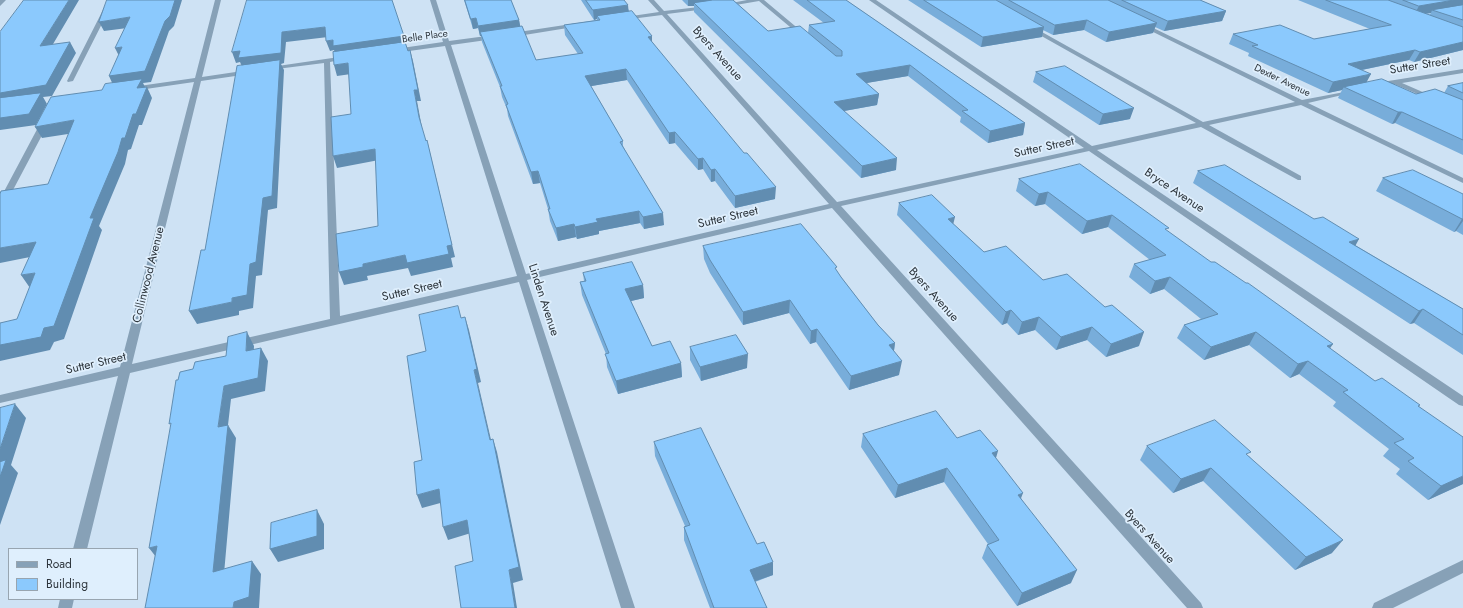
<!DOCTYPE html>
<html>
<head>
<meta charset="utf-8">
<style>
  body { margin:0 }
  #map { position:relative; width:1463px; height:608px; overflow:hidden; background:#cee2f4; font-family:Jost,sans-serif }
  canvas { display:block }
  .legend { position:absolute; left:8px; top:548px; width:130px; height:52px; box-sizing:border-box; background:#dfeffd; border:1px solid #98a5b0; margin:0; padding:5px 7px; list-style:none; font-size:12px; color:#2d353c }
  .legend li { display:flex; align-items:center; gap:8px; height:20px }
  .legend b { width:20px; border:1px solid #98a5b0 }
</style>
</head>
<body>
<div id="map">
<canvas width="1463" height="608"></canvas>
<ul class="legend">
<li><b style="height:5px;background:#87a1b7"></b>Road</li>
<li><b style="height:11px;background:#8bc9fd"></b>Building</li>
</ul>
</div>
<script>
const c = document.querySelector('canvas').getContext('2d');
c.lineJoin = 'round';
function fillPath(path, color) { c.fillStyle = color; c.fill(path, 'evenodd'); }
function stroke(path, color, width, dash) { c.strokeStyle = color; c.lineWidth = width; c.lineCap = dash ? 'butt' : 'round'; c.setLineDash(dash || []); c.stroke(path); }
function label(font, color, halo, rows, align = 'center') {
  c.font = font + ' Jost,sans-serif'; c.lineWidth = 3.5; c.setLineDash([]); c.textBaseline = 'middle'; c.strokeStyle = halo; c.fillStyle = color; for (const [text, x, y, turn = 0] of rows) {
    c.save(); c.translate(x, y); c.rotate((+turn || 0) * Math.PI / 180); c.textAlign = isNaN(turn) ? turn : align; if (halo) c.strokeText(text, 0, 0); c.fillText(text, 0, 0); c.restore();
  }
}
const minor = new Path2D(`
  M0,0h6l-6,6z
  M108,0h6l-41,81 -5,1 -1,-1z
  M215,0h6l-19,77 47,-7 3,2 -3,2 -48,7 -69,283 198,-45 -6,-256 -55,7 -1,-1 3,-2 75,-11 3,2 -19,4 10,254 177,-40 -72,-230 -50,7 -3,-2 3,-2 48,-7 -13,-42h6l13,41 45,-6 3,2 -3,2 -43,6 75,229 303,-70 -167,-189 -39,5v-2l2,-1 34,-5 -11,-12h6l10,11 44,-5v2l-2,1 -39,5 170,188 247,-54 -215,-148h7l216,146 104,-23 -167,-94v-2h4l170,95 92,-20 -154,-76v-2h4l157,76 53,-10v2l-47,11 155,75v5l-162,-78 -92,20 92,51v4h-3l-97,-53 -104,23 366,246v10l-4,-1 -370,-254 -248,55 360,397 2,5h-16l-355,-400 -305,72 108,328h-14l-102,-326 -389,91 -43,176h-14l45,-173 -118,27v-8l120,-28 74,-285 -62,9 -3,-2 3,-2 63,-9z
  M747,0h17l43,36 -5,1 -43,-36 -35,6 -3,-2z
  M578,23l3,2 -1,1 -68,11 -3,-2 3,-2z
  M1463,69v4l-61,10 32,14v2l-2,1 -38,-16 -18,3 -3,-2 3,-2z
  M42,120h3l4,2 -45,85 -4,3v-11z
  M1463,560v13l-70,35h-21l2,-5z
  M60,599h14l-2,9h-14z`);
const wall = new Path2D(`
  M464,0h47l8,20 1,6 16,34 42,-6 -13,-19 -1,-10 33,-5v-1l-3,1 -13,-20h43l5,11 23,25v6l123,157 -40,9 -20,-27 -4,1 -8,-13 -5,1 -23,-27 -6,1 -42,-64 -36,6 32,55v5l41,79 -20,4 -4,-6 -41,8v3l-22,5 -1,-2 -18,4 -8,-20 -2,-12 -8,-26 -7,1 -25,-68 -1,-7 -5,-12 -2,-10 -18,-45 -1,-6h-1l-2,-8 -5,1z
  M682,0h51l35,31 40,2 1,-8 15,-2 -31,-23h53l179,123 -2,12 -35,8 -28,-21 1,-5 -53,-41 -42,7 13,11 -2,11 -33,6 52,59 -35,8 -167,-166v-6h-6z
  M908,0h292l26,11 -4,10 -58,10 -9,-4 -2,6 -47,9 -22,-12 -31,5 -10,-5 -1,7 -61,10z
  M1298,0h165v50l-49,12 -5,-2 -47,10 5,12 49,12 28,-1 4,-7 15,-3v72l-68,-32 -3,1 -54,-26 4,-8 -14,3 -80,-37 1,-3 -20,-9 4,-10 81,5 56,-10zM1431,13l-2,2 -4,-1z
  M1036,72l94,47 -31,6 -66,-43z
  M1198,171l157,74 108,64v46l-49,-32 -4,1 -217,-141z
  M1383,178l80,16v41l-7,-4 -2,1 -78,-41z
  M1019,179l149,53 207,149 44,25 44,78 -35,16 -32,-26 4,-5 -17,-13 6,-7 -56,-43 3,-4 -37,-28 -9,4 -41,-33 -45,15 -27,-22 7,-13 17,-6 -37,-30 -14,5 -21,-17 5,-13 16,-4 -42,-33 -26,7 -37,-30 -10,2 -19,-15z
  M899,203l54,21 31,28 59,28 96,66 -33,11 -19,-17 -31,10 -21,-20 -17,5 -11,-12 -5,2 -105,-110z
  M703,246l133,24 5,7 37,48 17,18 -1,8 5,24 -50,15 -33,-48 -6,2 -21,-31 -46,12 -33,-52 -6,-14z
  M583,273l60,12 1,13 -13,3 21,45 29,17 1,14 -64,17 -11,-27 -1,-13 -24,-59 -2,-13 4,-1z
  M690,347l57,21 -46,13 -11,-21z
  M863,434l94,4 39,20 25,40 50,85 -54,23 -35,-48 5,-13 1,-1 -44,-62 -49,16 -34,-51z
  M654,442l119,133 -18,7 12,26h-57l-26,-68v-13l1,-1 -30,-70z
  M1147,446l102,10 83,97 -37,17 -92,-89 -30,12 -33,-33z`);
const shadedWall = new Path2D(`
  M69,0h10l-33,56 -6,-10z
  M175,0h7l-8,26 -5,5 -18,51 -8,1 3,6 1,-2 5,11 -10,27h-3l-8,24 -3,1 -3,14 -26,62 3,4 -38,109 -10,3 -4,8 -50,11v-16l90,-127 47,-130 -23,-1 -5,-11 56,-55z
  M688,0h36l-30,3v3h-6z
  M1454,0h9v7l-31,3 -1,3 -17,2 5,-9z
  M628,5l1,10 -32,1v3l-3,1 -1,-10z
  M1226,11l-4,10 -58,10 4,-10z
  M130,17l5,10 -31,4 -5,-9z
  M476,18l2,10 -5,1 -2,-10z
  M519,20l2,10 -41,2 1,4h-1l-2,-10z
  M1087,20l-3,10 -31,5 2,-10z
  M1157,23l-4,10 -47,9 3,-10z
  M325,27l3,10 -42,5 -2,21 -3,1 3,6 -7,138 -9,2 -6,65 -6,1 -3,32 -14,3v4l-42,9 -8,-13 43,-9 11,-233 -3,-7 -4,1 -4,-11 50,-20z
  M1044,27l-2,10 -61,10 2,-10z
  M404,36l2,11 -70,9 -2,-6 -4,1 -4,-10 7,-1z
  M652,36v10l-4,-9z
  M70,42l6,11 -24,43 -9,1 4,7 -11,21 -36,5v-37z
  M1463,42v8l-49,12 6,-10z
  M122,47l-2,11 -5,-10z
  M410,50l3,11 8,40h-4l5,27 -3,-11 -5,-27z
  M1415,50l-6,10 -67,14 6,-10z
  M348,63l3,11 -14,2 -3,-11z
  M910,65l-2,11 -53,9 1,-11z
  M626,69l1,11 -41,7 -1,-11z
  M1371,74l-6,11 -21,2 -2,3 -14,3 5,-11z
  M879,94l-2,11 -44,8 1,-11z
  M1134,108l-4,11 -31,6 4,-11z
  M1398,112h4l-7,11 -3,1z
  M74,120l7,12 -39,6 -7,-11z
  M1025,123l-2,12 -35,8 2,-12z
  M675,132v11l-6,1v-11z
  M427,140l28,117 -4,1 2,9 -42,9 -3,-8 -41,8 1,4 -24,5 -5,-13 24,-8 84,-18z
  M375,149l4,11 -42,8 -4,-12z
  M703,158v11l-5,1v-11z
  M897,158l-1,12 -35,8 1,-12z
  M715,169v12l-4,1v-12z
  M538,171l2,12 -7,1 -2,-12z
  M776,187l-1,12 -40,9v-12z
  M1048,192l-3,12 -10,2 4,-12z
  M639,211l1,12 -41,8v3l-22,5 -2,-12 21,-8z
  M663,213l1,12 -20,4 -1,-12z
  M1112,215l-4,12 -26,7 5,-13z
  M955,217l-3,12 -4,-10z
  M1462,219h1v2l-7,10 -2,1z
  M574,224l2,13 -18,4 -2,-13z
  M1359,239l-7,13 -3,-10z
  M36,242l9,12 -45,9v-15z
  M35,273l-5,15 -9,-13z
  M1170,277l-6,12 -14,5 5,-13z
  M643,285l1,13 -17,4 -2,-13z
  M790,300l-1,13 -46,12v-13z
  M1423,309l-9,14 -4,1 9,-13z
  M1011,310l-4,13 -5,2 4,-13z
  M465,317l4,13 12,52 -3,1 16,70 -4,-13 -16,-70z
  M1039,317l-4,13 -17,5 4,-13z
  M1092,327l-5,13 -31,10 5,-13z
  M817,329l-1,13 -6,2 1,-13z
  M247,332l7,14 -1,19 -7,-14z
  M1144,332l-5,14 -33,11 5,-13z
  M1256,332l-7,13 -45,15 7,-13z
  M895,343l-2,14 -4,-12z
  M1333,344l-9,13 3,-11z
  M261,348l7,13 -3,30 -34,8 -3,26 8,13 -13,147 -10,-13 5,-145 6,-41z
  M748,354l-1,14 -46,13 -1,-14z
  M902,361l-3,14 -50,15 2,-14z
  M1308,361l-9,13 -9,4 8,-14z
  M681,363l1,14 -64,17 -2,-13z
  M15,404l11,14 -15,47 7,8 -18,52v-76z
  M493,439l4,13 26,128 -10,3 4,25h-2l-6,-38z
  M998,451l-4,14 -2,-12z
  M947,468l-3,14 -49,16 3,-13z
  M1211,468l-8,13 -30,12 8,-14z
  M1463,476v8l-35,16 13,-14z
  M439,489l5,13 -22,6 -5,-13z
  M1023,493l-5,13v-11z
  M317,510l7,14v25l-46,13 -8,-13z
  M467,520l4,13 -23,7 -5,-13z
  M1343,540l-11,13 -37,17 11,-13z
  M157,546l3,16 -11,-14z
  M252,561l9,13 -2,34h-26l1,-6z
  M773,562v13l-23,8v-13z
  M1077,570l-6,13 -54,23 5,-13z`);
const building = new Path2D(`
  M24,0h45l-29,46 30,-4 -24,43 -46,8v-61z
  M107,0h68l-5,16 -5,5 -20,50 -36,5 13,-29 -7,1 15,-31 -31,5z
  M247,0h145l12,36 -71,10v-6l-7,1 -1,-14 -43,5 -1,21 -43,5 2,-7 -8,1z
  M465,0h46l8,20 -41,6 -2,-8 -5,1z
  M586,0h38l4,5 -35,5z
  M713,0h20l35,31 32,-5 36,30h6v-5l-33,-26 26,-4 -28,-21h39l179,123 -35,8 -28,-20 6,-1 -58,-45 -54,9 23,20 -45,8 63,56 -35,8 -168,-163z
  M924,0h72l48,27 -61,10z
  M1009,0h99l49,23 -48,9 -22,-12 -32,5z
  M1122,0h78l26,11 -58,10z
  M1326,0h62l75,27v15l-43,10 -5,-2 -67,14 23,10 -38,8 -81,-36 6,-1 -25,-11 47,-9 34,14 77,-14z
  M1403,0h51l-35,6z
  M1463,5v15l-31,-10z
  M632,11l20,25 -4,1 96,116h3l29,34 -41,9 -20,-27 -4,1 -8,-12 -5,1 -23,-27 -6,1 -43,-64 -41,7 38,65 -3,1 43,71 -20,4 -4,-6 -43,8 2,3 -23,5 -1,-3 -18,4 -8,-19h2l-12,-38 -7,1 -25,-67 2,-1 -8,-18h2l-22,-54 42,-6 14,34 47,-7 -19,-28 36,-5 -3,-4z
  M405,42l3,9 2,-1 8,40h-4l5,27 7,24 1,-1 25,105 -5,1 2,8 -42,9 -2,-8 -42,9v3l-24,5 -3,-38 42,-8 -3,-77 -42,7 -2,-39 20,-3 -3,-51 -14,2 -1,-13z
  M280,60l-8,136 -9,2 -7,64 -6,2 -3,31 -15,3v4l-43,9 12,-61h4l32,-184z
  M1065,66l69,42 -31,6 -67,-42z
  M142,79l-5,9 10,-1 -11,27h-3l-8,24h-3l-4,14 -28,66h4l-40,108 -10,2 -3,9 -41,8v-22l17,-4 18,-46 -14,2 15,-33 -36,6v-54l1,-3 47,-7 26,-64 -39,7 16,-30 51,-7 3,-6z
  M1382,79l34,15 19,-5 28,11v40l-61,-28h-4l-54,-25z
  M1463,83v10l-15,-7z
  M41,93l-12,21 -29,4v-20z
  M1080,164l89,64 -4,1 46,33h4l31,21h2l85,61 -6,2 48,35 7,-3 38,27 -2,1 45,31v39l-22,10 -33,-25 6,-3 -20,-15 10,-4 -61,-47 5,-2 -40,-29 -10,3 -42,-32 -45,15 -27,-22 34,-11 -48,-37 -15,4 -21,-17 32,-9 -54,-40 -25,6 -39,-29 -9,2 -20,-15z
  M1225,165l89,54 9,-2 36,22 -10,3 114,67v26l-40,-26 -4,2 -221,-140z
  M1413,170l50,24v25h-1l-79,-41z
  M932,195l23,22 -7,2 36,33 22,-6 37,34 24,-6 38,33 7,-2 32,27 -33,12 -19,-17 -31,10 -22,-20 -17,5 -11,-12 -5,2 -107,-109z
  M801,224l36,43 -2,1 6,9 37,48 17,18 -6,2 13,16 -51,15 -34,-47 -6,2 -21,-31 -47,12 -33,-52 -7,-14z
  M632,262l11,23 -18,4 27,57 18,-5 11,22 -65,18 -11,-27 4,-1 -29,-71 6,-1 -3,-8z
  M458,306l3,12 4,-1 12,52 -3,1 16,70 3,-1 26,128 -10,3 6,38h-54l-6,-42 18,-5 -6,-41 -24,7 -4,-38 -22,6 -3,-33 8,-2 -15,-104 19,-5 -7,-36z
  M247,332l-1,19 15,-3 -3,30 -34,8 -6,41 10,-2 -15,147 39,-11 -3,36 -15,5 -1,6h-88l12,-62 -8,2 22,-125 -2,1 7,-44h2l2,-8 13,-3 2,-7 31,-6 2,-19z
  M736,335l12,19 -48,13 -10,-20z
  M15,404l-15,45v-41z
  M936,411l21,27 23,-8 18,21 -6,2 31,40 -5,2 59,75 -55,23 -35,-48 12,-5 -52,-72 -49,17 -35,-51z
  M1215,420l36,32 -5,2 97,86 -37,17 -95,-89 -30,11 -34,-33z
  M701,428l56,116 7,-2 9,20 -23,8 17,38h-53l-30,-81 6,-2 -36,-83z
  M6,460l-6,17v-15z
  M317,510v26l-47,13 1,-26z`);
const farStreetnames = [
  ["Belle Place",425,37,-8],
  ["Dexter Avenue",1282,81,26]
];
const streetNames = [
  ["Byers Avenue",717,54,48],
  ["Sutter Street",1420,66,-9],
  ["Sutter Street",1044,148,-12],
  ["Bryce Avenue",1174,191,34],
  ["Sutter Street",728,218,-13],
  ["Collinwood Avenue",149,275,-76],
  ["Sutter Street",412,291,-13],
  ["Byers Avenue",933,295,48],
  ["Linden Avenue",543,300,72],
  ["Sutter Street",96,364,-13],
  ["Byers Avenue",1149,537,48]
];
fillPath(minor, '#87a1b7');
fillPath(wall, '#78adda');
fillPath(shadedWall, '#618db1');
fillPath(building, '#8bc9fd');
stroke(building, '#618db1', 1);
label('10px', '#2d353c', '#dfeffd', farStreetnames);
label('12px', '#2d353c', '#dfeffd', streetNames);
</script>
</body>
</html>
